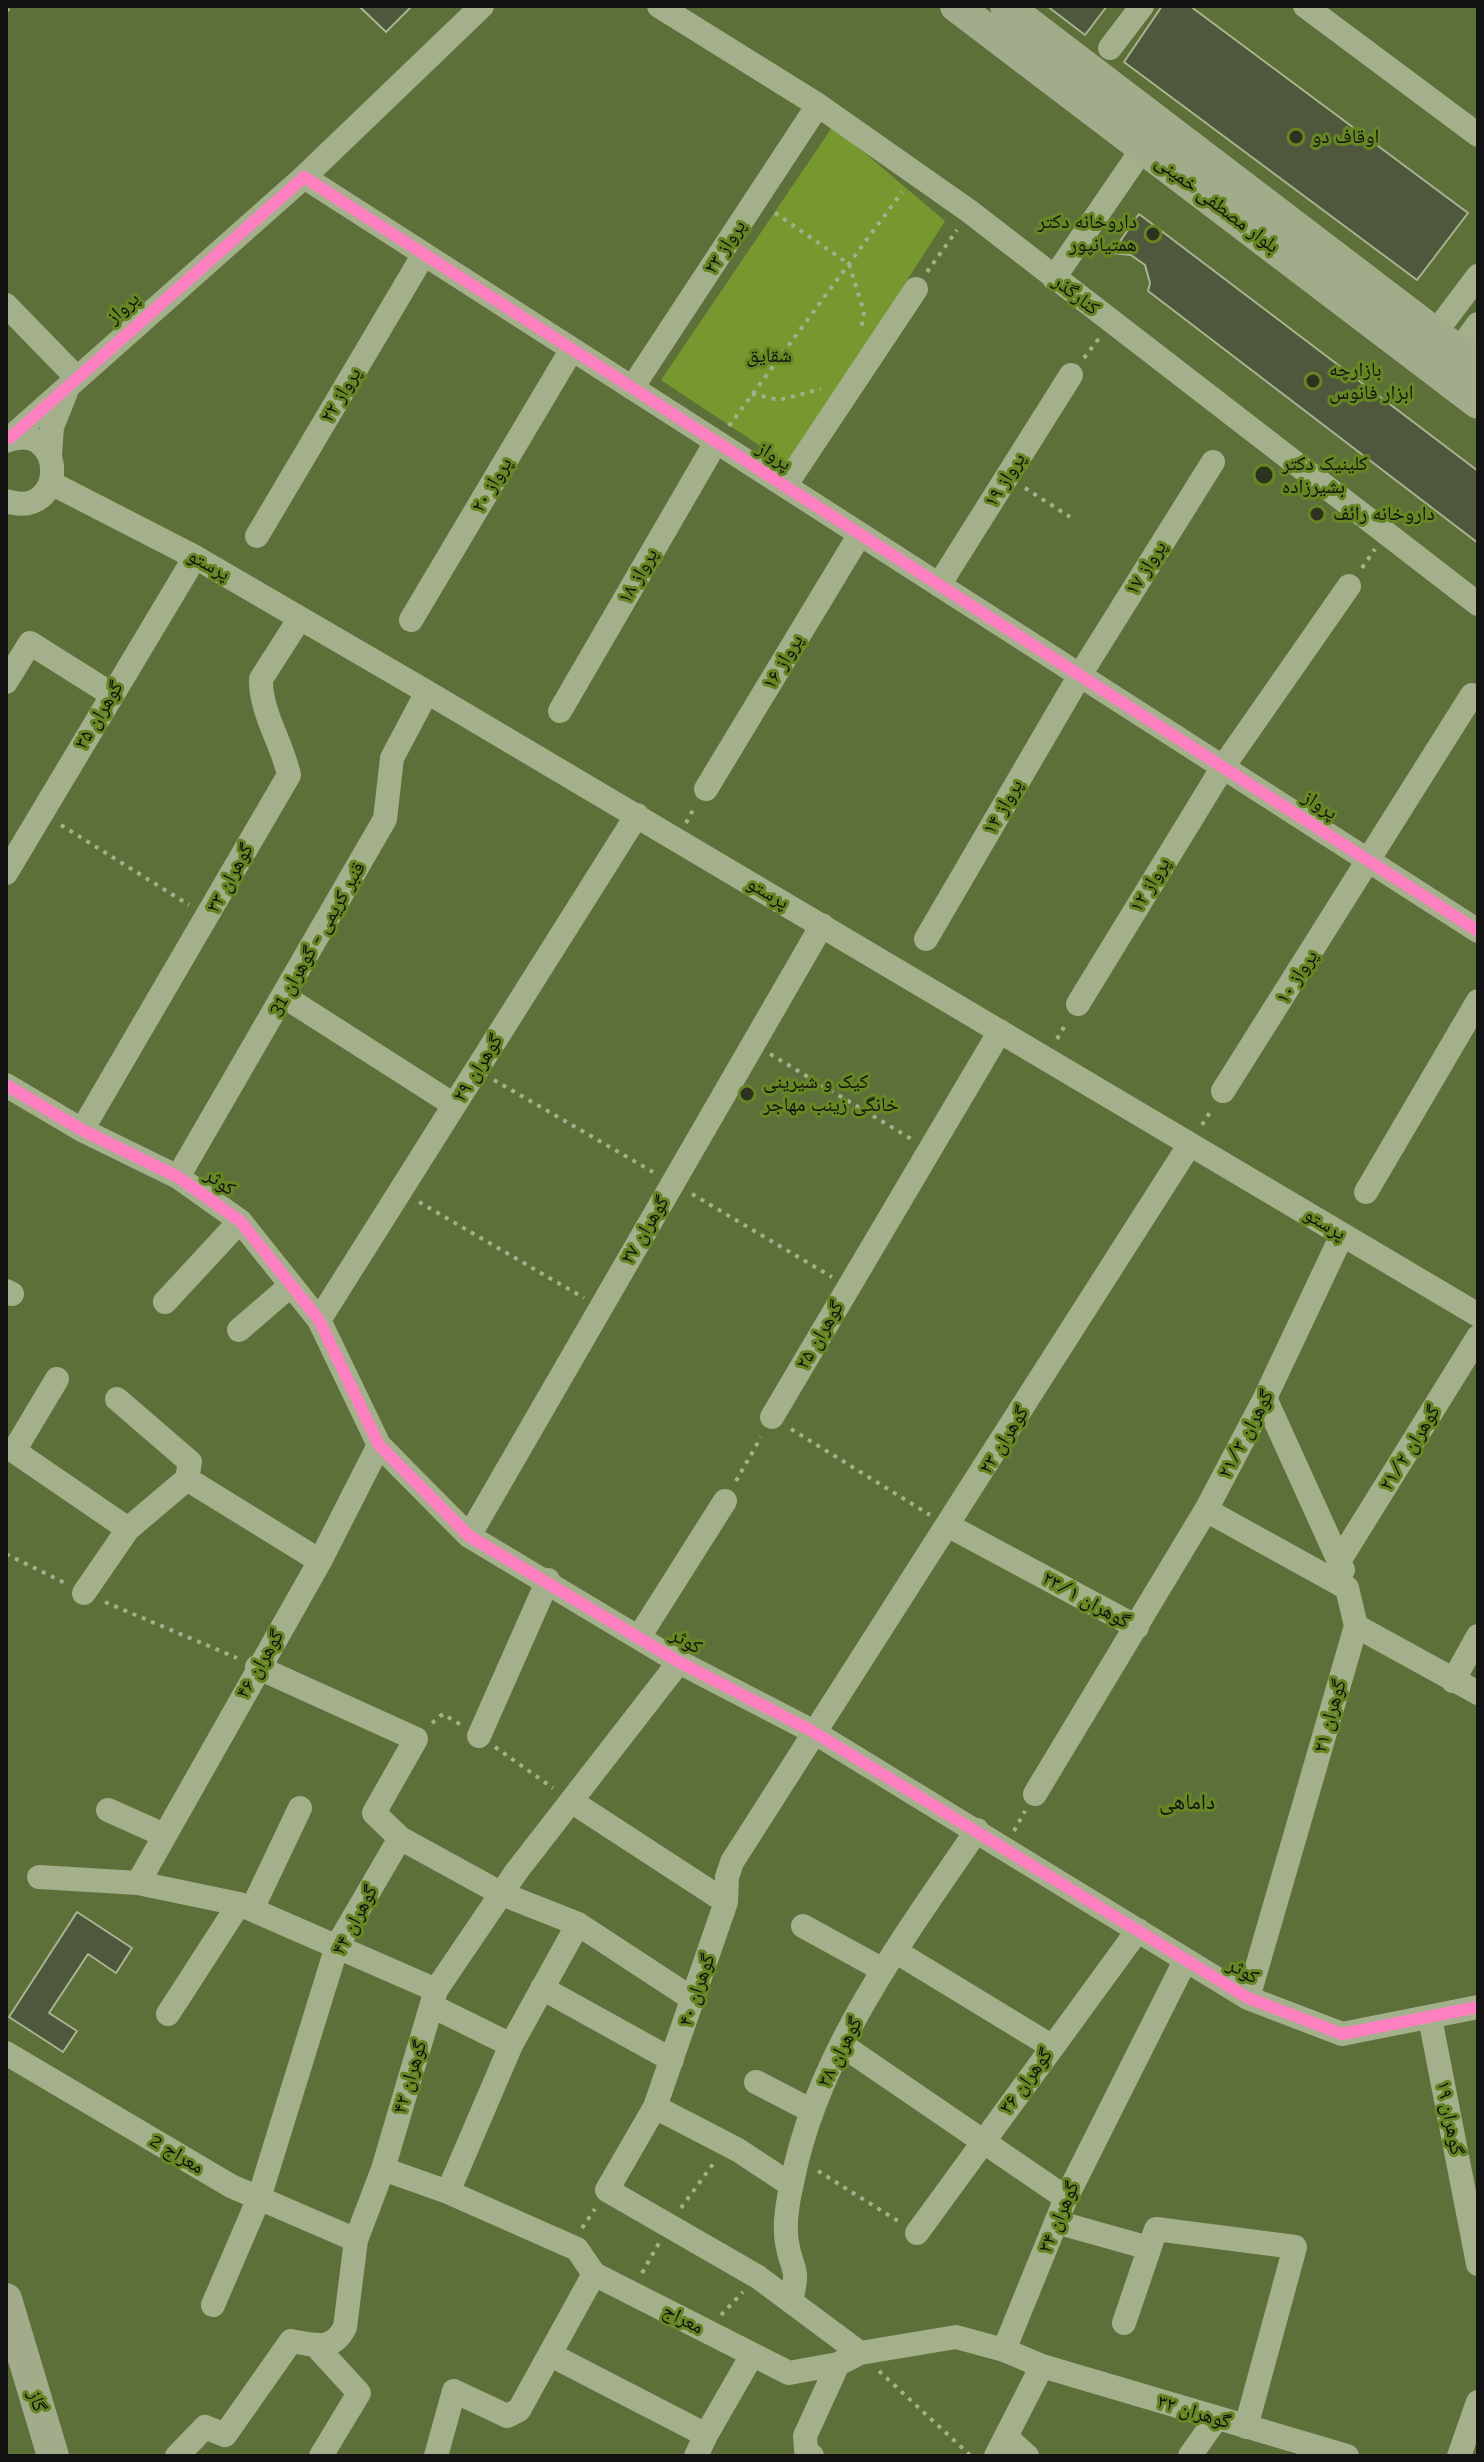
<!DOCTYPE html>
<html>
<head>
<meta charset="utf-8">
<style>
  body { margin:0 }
  #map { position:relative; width:1484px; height:2462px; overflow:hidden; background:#5e7039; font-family:Raleway,sans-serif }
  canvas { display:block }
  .frame { position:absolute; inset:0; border:8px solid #111; pointer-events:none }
</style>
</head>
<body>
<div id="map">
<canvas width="1484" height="2462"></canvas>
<div class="frame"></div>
</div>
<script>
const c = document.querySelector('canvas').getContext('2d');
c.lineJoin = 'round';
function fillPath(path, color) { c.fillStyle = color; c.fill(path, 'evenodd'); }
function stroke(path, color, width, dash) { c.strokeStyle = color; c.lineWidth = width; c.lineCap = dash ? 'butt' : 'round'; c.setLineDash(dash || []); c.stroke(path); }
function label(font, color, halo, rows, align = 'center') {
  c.font = font + ' Raleway,"Noto Naskh Arabic",sans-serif'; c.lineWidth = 6; c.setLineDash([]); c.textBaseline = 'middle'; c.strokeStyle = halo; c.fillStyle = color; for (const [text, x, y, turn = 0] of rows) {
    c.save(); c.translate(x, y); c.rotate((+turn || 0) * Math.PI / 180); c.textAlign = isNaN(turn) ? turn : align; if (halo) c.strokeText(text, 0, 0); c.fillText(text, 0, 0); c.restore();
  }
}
const green = new Path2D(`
  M833,126l112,95 -156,244 -128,-85z`);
const building = new Path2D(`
  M359,6h53l-26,26z
  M1047,6h60l-22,29z
  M1162,6h28l278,207 -51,67 -293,-218z
  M1139,214l339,257v72l-330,-252 2,-8 -5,-18 -14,-10 -19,-2z
  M77,1912l55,36 -16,25 -28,-19 -39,59 28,18 -14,21 -54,-35z`);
const path = new Path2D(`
  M6,11l6,-5
  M775,213l74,51 15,48 -3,18
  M927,272l30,-42
  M1084,358l16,-21
  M752,394l27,6 42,-11
  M729,426l173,-234
  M1025,488l45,29
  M1362,568l13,-19
  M686,823l9,-17
  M61,825l128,80
  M1057,1039l10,-17
  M770,1054l143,86
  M494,1080l159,92
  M1202,1125l10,-16
  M692,1194l140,83
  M419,1202l165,96
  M791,1429l139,86
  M736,1481l25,-44
  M6,1554l59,29
  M105,1602l132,56
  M432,1723l11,-9 18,11
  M495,1747l58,41
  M1014,1831l11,-20
  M818,2171l80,50
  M681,2208l35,-48
  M582,2228l13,-19
  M642,2273l17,-30
  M721,2315l22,-23
  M879,2371l92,85`);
const minor = new Path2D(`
  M659,6l159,99 151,106 509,393
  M1305,6l173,129
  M1110,48l32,-42
  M304,177l178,-171
  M1054,278l89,-130
  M6,305l70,72
  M1426,345l52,-69
  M1449,364l29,-40
  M632,388l186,-283
  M10,438l294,-261 1174,754
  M6,441c60,-23 63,80 0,60
  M50,455l2,-28 14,-35
  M51,483l144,74 232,135 1051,623
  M785,486l131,-197
  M257,536l167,-282
  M939,585l132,-210
  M411,620l161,-271
  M6,682l24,-39 81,51
  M560,711l156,-269
  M706,789l154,-255
  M6,873l189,-316
  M926,939l154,-264 133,-213
  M285,997l169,108
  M1078,1004l145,-237 126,-181
  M6,1085l76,45 96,47 62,44 79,99 60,125 90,91 210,126 133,69 436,267 94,36 136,-27
  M1223,1091l249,-396
  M82,1130l207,-355c-7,-32 -29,-64 -28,-96l39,-61
  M178,1177l207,-358 7,-61 35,-66
  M1366,1192l112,-191
  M6,1291l6,3
  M165,1302l75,-81
  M319,1320l318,-505
  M239,1330l52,-45
  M57,1379l-43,72 114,78
  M1265,1398l78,172
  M117,1399l73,63 -3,17 133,82
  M772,1417l228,-386
  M1206,1510l141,78 9,38 -108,372
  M949,1526l188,101
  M469,1536l353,-611
  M1341,1558l137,-221
  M84,1593l44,-64 59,-50
  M1356,1626l122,67
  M639,1637l86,-136
  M1453,1681l25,-45
  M479,1736l69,-156
  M1035,1794l171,-284 59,-112 77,-163
  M571,1801l155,101
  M108,1810l56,25
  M400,1838l102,56 76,30 -67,121
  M39,1877l99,6 101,21 197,86
  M138,1883l182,-322 59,-116
  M252,1909l48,-101
  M578,1924l116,76
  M803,1926l80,44
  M895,1951l156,95
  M542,1988l130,72
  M432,2006l79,39 -63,147
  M168,2014l71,-110
  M1430,2018l48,246
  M842,2045l224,153
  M6,2053l225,133 125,54
  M756,2082l56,29
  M655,2107l83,43 53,35
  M383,2169l65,23 129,57 17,25 195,99 49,-9 22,-11 96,-16 48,13 38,16 -46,90
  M1056,2222l93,26
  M917,2233l221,-303
  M791,2301c9,-36 1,-28 -4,-58 -3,-17 1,-43 5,-60 25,-131 112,-245 185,-353
  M213,2305l46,-107 78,-252 63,-108 -26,-25 42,-74 -159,-72
  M1124,2323l32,-94 139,18 -49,180
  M315,2345l44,48 -38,63
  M1004,2350l62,-152 119,-237
  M860,2353l-102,-76 -151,-87 48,-83 71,-205 1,-25 5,-15 458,-718
  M551,2355l155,80 -10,21
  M1042,2366l305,90
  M706,2435l46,-80
  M1006,2437l21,19
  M177,2456l28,-29 20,8 66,-94c24,4 42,11 54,-14l11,-87 27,-71 53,-179 80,-118 163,-210
  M436,2456l18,-65 53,25 12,-6 75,-136
  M812,2456l-6,-6 -1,-14 33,-72
  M1190,2456l26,-37
  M1459,2456l19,-54`);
const major = new Path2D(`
  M956,6l522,397
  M1006,6l472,360
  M6,2299l47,157`);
const cycleway = new Path2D(`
  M10,438l294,-261 1174,754
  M6,1085l76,45 96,47 62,44 79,99 60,125 90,91 210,126 133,69 436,267 94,36 136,-27`);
const markers = [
  [1296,137,8,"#2c321f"],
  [1153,234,8,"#2c321f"],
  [1313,381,8,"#2c321f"],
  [1264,475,10,"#2c321f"],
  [1317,514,8,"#2c321f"],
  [747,1094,8,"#2c321f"]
];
const poiNames = [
  ["اوقاف دو",1312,137],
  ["داروخانه دکتر",1137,222,"right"],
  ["همتیانپور",1137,245,"right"],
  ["بازارچه",1329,370],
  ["ابزار فانوس",1329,393],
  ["کلینیک دکتر",1282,464],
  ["بشیرزاده",1282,487],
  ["داروخانه رائف",1333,514],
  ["کیک و شیرینی",763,1082],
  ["خانگی زینب مهاجر",763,1105]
];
const streetNames = [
  ["بلوار مصطفی خمینی",1217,204,37],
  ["پرواز ۲۳",725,247,-57],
  ["کنارگذر",1076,295,38],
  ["پرواز",123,308,-42],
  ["پرواز ۲۲",341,395,-59],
  ["پرواز",774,456,33],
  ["پرواز ۱۹",1005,480,-58],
  ["پرواز ۲۰",492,485,-59],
  ["پرستو",209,565,29],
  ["پرواز ۱۷",1146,568,-58],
  ["پرواز ۱۸",638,576,-60],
  ["پرواز ۱۶",783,662,-59],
  ["گوهران ۳۵",99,715,-59],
  ["پرواز",1320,805,33],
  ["پرواز ۱۴",1003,807,-60],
  ["گوهران ۳۳",230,878,-61],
  ["پرواز ۱۲",1150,885,-59],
  ["پرستو",768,893,31],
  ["قنبر کریمی - گوهران 31",317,939,-60],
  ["پرواز ۱۰",1297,977,-57],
  ["گوهران ۲۹",478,1068,-58],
  ["کوثر",220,1182,35],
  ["پرستو",1325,1224,31],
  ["گوهران ۲۷",645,1230,-59],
  ["گوهران ۲۵",820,1335,-60],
  ["گوهران ۲۱/۳",1246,1434,-62],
  ["گوهران ۲۳",1004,1440,-58],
  ["گوهران ۲۱/۲",1410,1448,-58],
  ["گوهران ۲۳/۱",1086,1600,29],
  ["کوثر",686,1641,30],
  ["گوهران ۴۶",260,1664,-60],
  ["گوهران ۲۱",1330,1716,-74],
  ["گوهران ۴۴",355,1920,-62],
  ["کوثر",1243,1971,29],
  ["گوهران ۴۰",697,1990,-71],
  ["گوهران ۳۸",840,2052,-63],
  ["گوهران ۴۲",410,2077,-73],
  ["گوهران ۳۶",1026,2081,-54],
  ["گوهران ۱۹",1450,2118,79],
  ["معراج 2",177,2154,31],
  ["گوهران ۳۴",1059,2217,-67],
  ["معراج",683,2319,27],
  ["گاز",37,2401,73],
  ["گوهران ۳۲",1194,2412,17]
];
const parkNames = [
  ["شقایق",769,356]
];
const neighbourhoodNames = [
  ["داماهی",1187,1802]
];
fillPath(green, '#77982f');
fillPath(building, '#4f583c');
stroke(building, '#a9b493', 2);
stroke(path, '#a4af8c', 4, [4, 6]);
stroke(minor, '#a4af8c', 24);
stroke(major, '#a2ac8b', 32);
stroke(cycleway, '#ff80c0', 12);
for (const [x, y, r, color] of markers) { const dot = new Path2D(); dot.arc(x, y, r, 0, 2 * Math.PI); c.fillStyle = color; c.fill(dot); stroke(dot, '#668623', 3); }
label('20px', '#111', '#668623', poiNames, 'left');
label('20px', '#111', '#668623', streetNames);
label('20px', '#111', '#668623', parkNames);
label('22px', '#111', '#668623', neighbourhoodNames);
</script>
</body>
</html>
